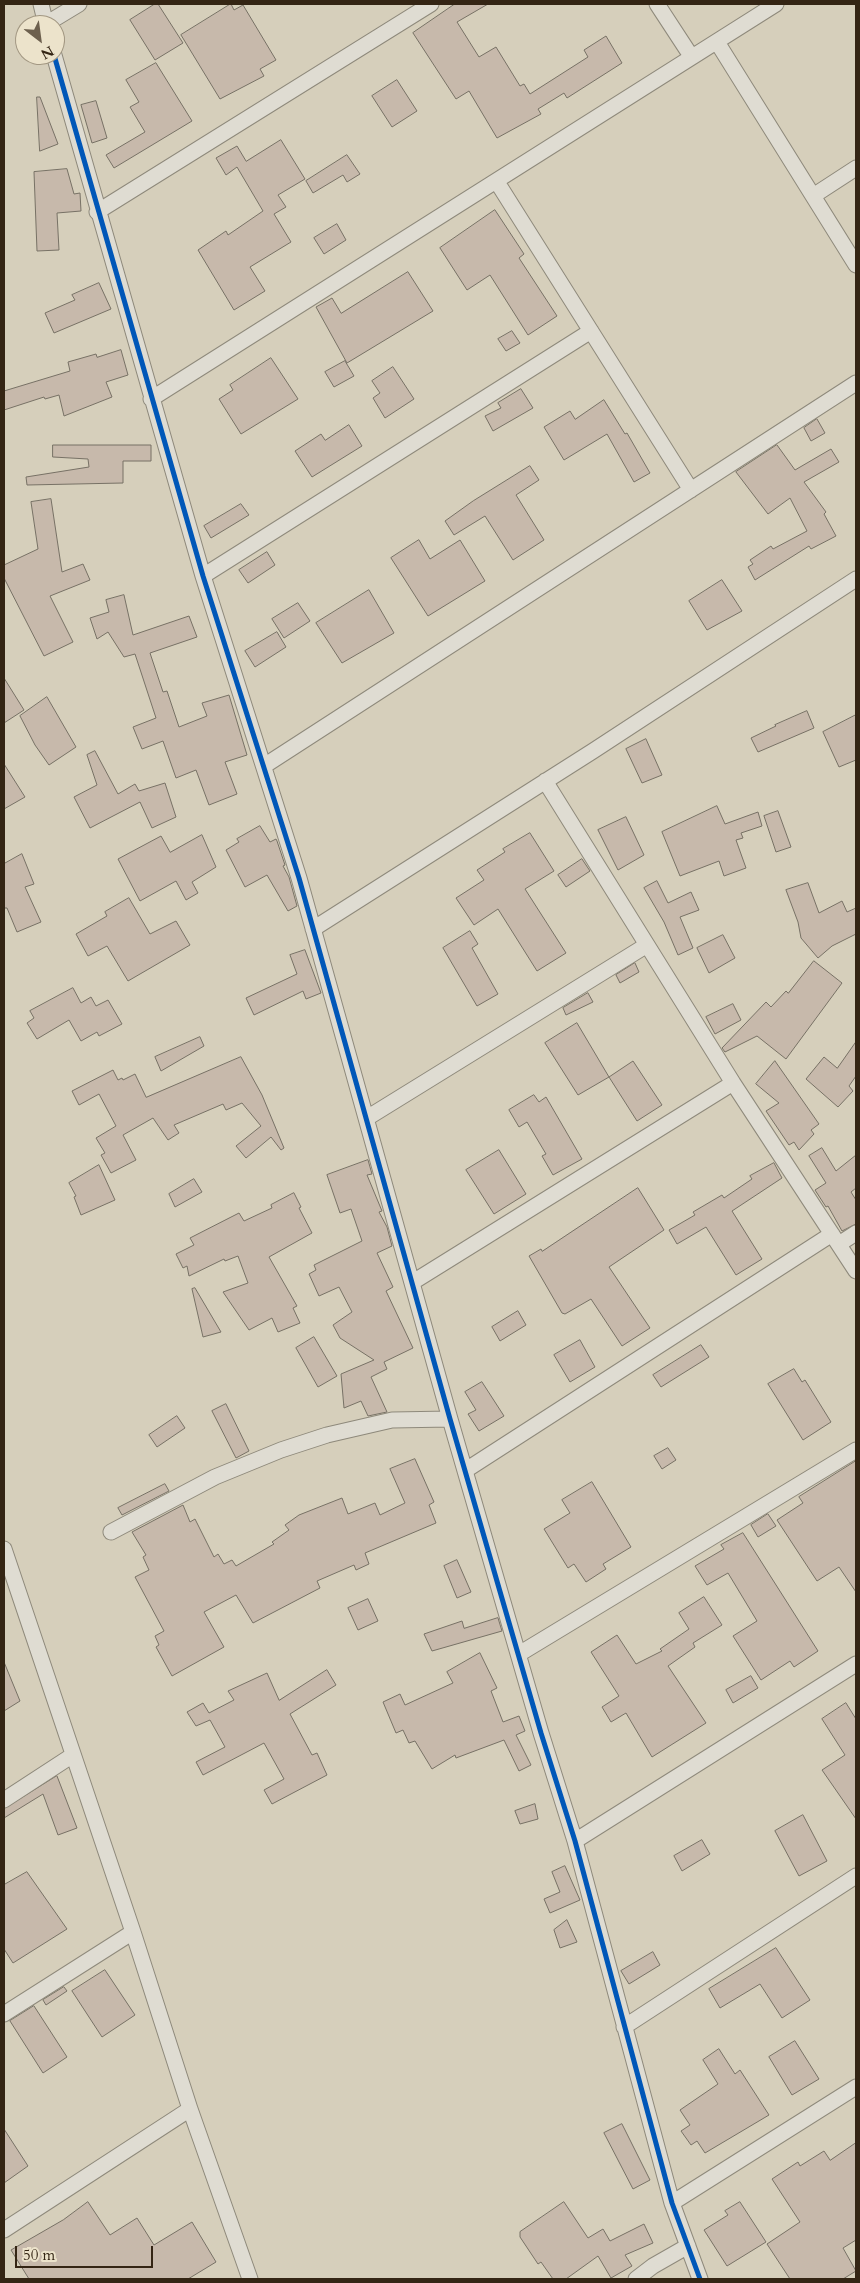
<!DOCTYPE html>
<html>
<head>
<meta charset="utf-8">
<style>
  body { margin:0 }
  #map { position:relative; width:860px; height:2283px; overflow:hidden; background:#d6cfbb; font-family:Cardo,serif }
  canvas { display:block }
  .frame { position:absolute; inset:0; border:5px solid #342514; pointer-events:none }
  .north { position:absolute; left:15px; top:15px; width:50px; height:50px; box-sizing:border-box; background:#ece3cb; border:1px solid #a29782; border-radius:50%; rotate:150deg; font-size:14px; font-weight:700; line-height:20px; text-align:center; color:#342514 }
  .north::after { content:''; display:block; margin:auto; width:18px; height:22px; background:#6d604e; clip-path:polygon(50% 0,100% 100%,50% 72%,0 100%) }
  .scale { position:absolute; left:15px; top:2246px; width:138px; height:22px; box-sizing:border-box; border:2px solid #342514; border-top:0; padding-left:6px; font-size:15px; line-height:18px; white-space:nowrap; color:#342514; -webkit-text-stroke:4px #ece3cb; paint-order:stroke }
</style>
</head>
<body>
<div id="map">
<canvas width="860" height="2283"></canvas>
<div class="frame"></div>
<div class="north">N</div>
<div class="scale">50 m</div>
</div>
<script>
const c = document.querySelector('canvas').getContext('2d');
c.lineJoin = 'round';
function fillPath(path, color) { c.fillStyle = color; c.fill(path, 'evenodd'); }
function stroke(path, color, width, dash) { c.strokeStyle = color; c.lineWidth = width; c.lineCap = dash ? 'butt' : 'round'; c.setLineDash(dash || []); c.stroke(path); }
const building = new Path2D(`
  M155,4h3l25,39 -28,17 -25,-40z
  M231,4l3,6 9,-5 33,55 -16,9 4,7 -44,23 -39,-64z
  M455,4h33l-31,18 22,35 17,-10 24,39 4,-2 6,10 58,-37 -4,-7 22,-14 16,27 -55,35 -3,-5 -26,16 3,5 -44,24 -28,-47 -13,8 -43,-66z
  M156,63l36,58 -78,47 -8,-13 39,-23 -15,-25 9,-5 -13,-22z
  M397,80l20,31 -25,16 -20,-31z
  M37,97h3l18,47 -18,7z
  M96,101l11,37 -15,5 -11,-38z
  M281,140l24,39 -27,16 8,12 -12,7 17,28 -41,25 15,24 -31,19 -36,-60 28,-19 2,4 35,-24 -26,-44 -11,8 -10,-17 21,-12 9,15z
  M347,155l13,19 -13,8 -4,-7 -30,18 -7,-12z
  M67,169l7,25 6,-1 1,18 -24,2 2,37 -22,1 -3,-79z
  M495,210l29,44 -5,4 38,58 -29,19 -38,-60 -23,15 -27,-42z
  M337,224l9,16 -22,14 -10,-16z
  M408,272l25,39 -86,52 -31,-56 16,-9 9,15z
  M99,283l12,26 -57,24 -9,-20 30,-13 -3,-5z
  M512,331l8,12 -14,8 -8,-12z
  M121,350l7,25 -22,7 6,15 -48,19 -5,-21 -14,4 -1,-2 -40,13v-19l66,-20 -2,-9 28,-8 1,3z
  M271,358l27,41 -57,35 -22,-35 14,-9 -3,-5z
  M345,361l9,15 -20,11 -9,-15z
  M393,367l21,32 -29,19 -12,-20 7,-5 -8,-12z
  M521,389l12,19 -40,23 -8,-15 16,-8 -3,-5z
  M604,400l21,34 2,-1 23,40 -16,9 -27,-48 -43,26 -20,-33 26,-16 5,8z
  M817,419l8,14 -14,8 -7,-13z
  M349,425l13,21 -50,31 -17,-26 26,-17 4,6z
  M53,445h98v16h-28v22l-96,2 -1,-8 63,-10 -1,-8 -35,-2z
  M777,445l18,25 36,-21 8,13 -35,20 22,30 -2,2 12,22 -25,13 -2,-3 -54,34 -7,-13 5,-3 -3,-4 21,-14 2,3 34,-18 -17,-33 -22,16 -32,-42z
  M530,466l9,14 -23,15 28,45 -31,20 -28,-44 -31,19 -9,-14 28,-20z
  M51,499l11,73 21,-8 7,16 -40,16 23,46 -29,14 -40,-78v-13l34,-16 -7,-47z
  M241,504l8,11 -38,23 -7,-12z
  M419,540l11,19 30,-19 25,41 -57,35 -37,-58z
  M267,552l8,13 -27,18 -9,-13z
  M722,580l20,31 -35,19 -18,-29z
  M369,590l25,43 -52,30 -26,-40z
  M124,595l9,40 56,-19 8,21 -47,16 13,39 4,-1 12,36 28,-11 -5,-13 27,-8 18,60 -22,7 12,32 -28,11 -13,-35 -20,8 -13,-37 -21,8 -9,-22 23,-9 -21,-64 -11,3 -16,-25 -11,7 -7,-21 19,-6 -3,-12z
  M298,603l12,18 -26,17 -12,-19z
  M277,632l9,15 -31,20 -10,-16z
  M4,678l20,32 -20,13z
  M47,697l29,50 -27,18 -14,-20 -15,-29z
  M807,711l7,17 -56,24 -7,-14 25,-12 -1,-1z
  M856,715v45l-17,7 -16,-35z
  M646,739l16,36 -20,8 -16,-34z
  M95,751l23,43 17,-10 4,7 26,-8 11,34 -24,11 -12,-26 -50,26 -16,-31 23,-12 -10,-30z
  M4,764l21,33 -21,12z
  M717,806l8,18 33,-12 4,14 -21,7 2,5 -7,2 10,28 -22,8 -5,-15 -39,15 -18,-44z
  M778,811l13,36 -15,5 -12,-36z
  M626,817l18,38 -26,15 -20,-40z
  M260,826l10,16 6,-3 1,2 8,24 -2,1 6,11 8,29 -9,5 -21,-36 -22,12 -19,-37 13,-8 -2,-3z
  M530,833l24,38 -29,18 41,64 -29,18 -39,-62 -24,16 -18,-27 28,-18 -7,-10 28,-18 -2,-3z
  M202,835l14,32 -24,15 6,11 -12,7 -10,-19 -36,20 -22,-42 43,-23 9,16z
  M22,854l12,30 -9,3 16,35 -24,10 -10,-24h-3v-44z
  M582,859l8,12 -24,16 -8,-12z
  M657,881l11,22 23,-11 8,18 -19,7 13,31 -15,7 -14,-33 -20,-34z
  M808,883l11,30 23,-12 5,11 9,-4v26l-24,12 -14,12 -17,-20 -3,-16 -12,-32z
  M129,898l21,36 26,-13 14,24 -62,36 -21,-35 -19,10 -12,-22 31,-18 -2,-4z
  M470,931l8,13 -6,4 26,46 -21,12 -34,-58z
  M723,935l12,23 -26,15 -12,-25z
  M305,950l16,43 -15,6 -3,-8 -49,24 -8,-17 51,-24 -7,-19z
  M814,961l28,22 -56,76 -29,-23 -32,16 -3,-4 44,-46 5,5 15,-16 2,2z
  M635,963l4,9 -19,11 -4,-8z
  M73,988l8,15 10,-6 5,9 12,-6 14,24 -23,12 -2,-4 -16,9 -12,-21 -32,19 -10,-16 7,-5 -4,-7z
  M588,993l5,9 -27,13 -3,-7z
  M733,1004l8,16 -26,14 -9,-17z
  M577,1023l32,54 24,-16 29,44 -25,16 -28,-44 -31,18 -33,-52z
  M200,1037l4,9 -43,25 -6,-14z
  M856,1042v34l-7,10 4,5 -15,16 -32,-28 18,-22 13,11z
  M241,1057l21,38 22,53 -3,2 -10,-13 -25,21 -10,-12 25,-20 -19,-23 -16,7 -3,-6 -49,21 5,8 -11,7 -15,-22 -30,17 13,25 -25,13 -10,-18 4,-2 -9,-15 20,-12 -17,-32 -20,11 -7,-14 41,-21 5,10 4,-2 1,2 12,-6 11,23z
  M775,1061l44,63 -8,6 3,4 -15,16 -5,-8 -5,3 -23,-34 13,-8 -23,-19z
  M534,1095l5,7 7,-5 36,62 -29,16 -11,-19 4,-2 -19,-32 -8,5 -10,-17z
  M822,1148l14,23 20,-16v33l-5,4 5,8v24l-14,7 -14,-25 -2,1 -11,-17 11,-7 -17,-27z
  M499,1150l27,44 -32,20 -28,-44z
  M368,1160l4,14 -5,1 15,36 -3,1 8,15 5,19 -15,7 16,34 -7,4 27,57 -29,14 3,7 -16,8 16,35 -19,4 -7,-15 -17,7 -3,-34 33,-14 -34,-22 -7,-13 19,-13 -13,-25 -20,9 -10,-22 7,-4 -2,-5 48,-24 -11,-32 -11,4 -13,-38z
  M774,1163l8,15 -50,33 30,48 -26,16 -30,-48 -29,17 -8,-14 26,-15 -2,-3 29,-17 2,3 28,-19 -2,-3z
  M99,1165l16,35 -34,15 -7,-18 2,-1 -7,-13z
  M194,1179l8,13 -27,15 -6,-13z
  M638,1188l26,42 -55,37 41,61 -28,18 -31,-47 -26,15 -3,-1 -33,-57 12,-7 1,2z
  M294,1193l7,14 -2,1 13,25 -43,24 28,49 -4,2 7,15 -22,9 -6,-14 -23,12 -26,-38 25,-9 -10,-27 -13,5 -1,-2 -35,17 -2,-10 -4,2 -7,-14 18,-9 -4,-7 49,-25 5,8 28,-13 -1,-3z
  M195,1288l26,44 -18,5 -11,-48z
  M518,1311l8,14 -26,16 -8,-14z
  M314,1337l23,39 -19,11 -22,-39z
  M580,1340l15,27 -25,15 -16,-27z
  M701,1345l8,12 -48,30 -8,-12z
  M794,1369l8,13 3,-2 26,42 -28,18 -35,-56z
  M482,1382l22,34 -25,15 -11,-17 8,-4 -11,-18z
  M226,1404l23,47 -13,7 -24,-47z
  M177,1416l8,12 -28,19 -8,-12z
  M668,1448l8,12 -14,9 -8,-13z
  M415,1459l19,43 -5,3 7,18 -71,30 4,11 -13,6 -2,-5 -37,16 3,7 -67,35 -17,-28 -32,17 20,35 -52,29 -16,-29 3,-2 -4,-9 9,-5 -29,-54 14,-7 -6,-13 3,-2 -14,-23 51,-27 7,17 5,-3 19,38 4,-3 6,10 8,-4 4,6 38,-22 -2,-2 17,-12 -4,-5 14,-10 43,-17 6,16 27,-11 5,12 25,-12 -15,-34z
  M856,1461v131l-17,-25 -22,14 -40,-61 26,-17 -4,-6z
  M592,1482l39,65 -28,17 3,5 -20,13 -12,-18 -6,4 -24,-39 26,-16 -8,-13z
  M165,1484l4,7 -47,24 -4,-7z
  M768,1514l8,12 -18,11 -7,-12z
  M743,1533l75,118 -24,16 -4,-6 -29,19 -28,-44 24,-15 -29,-48 -21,12 -12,-19 29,-17 -3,-4z
  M457,1560l14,32 -14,6 -13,-32z
  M704,1597l18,28 -29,18 2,4 -27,19 38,57 -54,34 -26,-44 -15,9 -9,-15 17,-11 -28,-44 26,-17 19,29 26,-13 -2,-2 29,-20 -10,-16z
  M368,1599l10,22 -20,9 -10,-22z
  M498,1618l4,13 -70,20 -8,-17 38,-13 2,7z
  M480,1653l17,35 -6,3 12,31 16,-6 6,15 -9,4 15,30 -12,6 -15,-31 -48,18 -1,-3 -23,14 -17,-28 -6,2 -6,-13 -7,3 -13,-31 17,-8 5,11 48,-22 -6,-11z
  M4,1662l16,39 -16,10z
  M327,1670l9,15 -46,29 22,41 5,-2 10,22 -55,29 -8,-14 20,-11 -20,-36 -61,32 -7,-13 29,-15 -15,-27 -14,6 -9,-14 16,-9 6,10 25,-13 -6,-9 39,-18 12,27z
  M751,1676l7,12 -25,15 -7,-13z
  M846,1703l10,16v100l-34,-49 23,-15 -23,-36z
  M57,1776l20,52 -19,7 -15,-41 -39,24v-9z
  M535,1804l3,15 -18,5 -5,-13z
  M803,1815l24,46 -28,15 -24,-45z
  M702,1840l8,14 -28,17 -8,-15z
  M565,1866l15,34 -30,13 -6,-14 16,-7 -8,-20z
  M27,1872l40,57 -54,34 -9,-14v-64z
  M567,1920l10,22 -17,6 -6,-18z
  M776,1948l34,52 -28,18 -22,-34 -40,24 -11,-19z
  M653,1952l7,13 -31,19 -8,-13z
  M105,1970l30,45 -33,22 -30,-46z
  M64,1987l3,4 -21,14 -3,-5z
  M34,2006l33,51 -24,16 -33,-52z
  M795,2041l24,38 -27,16 -23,-38z
  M719,2049l16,25 5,-4 29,45 -64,38 -8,-12 -6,4 -10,-14 9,-6 -10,-15 38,-26 -15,-24z
  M622,2124l28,56 -17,9 -29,-56z
  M4,2129l24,37 -24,17z
  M856,2143v97l-13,8 13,23 -13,8h-53l-23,-35 33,-22 -28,-43 26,-17 2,4 24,-15 6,9z
  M88,2202l22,33 27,-17 17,27 38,-23 24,40 -28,17h-159l-18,-29 52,-30z
  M564,2202l24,36 15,-9 7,12 34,-17 9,19 -28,12 7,11 -21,12 -13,-22 -32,23h-13l-12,-17 -3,2 -18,-27v-5z
  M740,2202l26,40 -39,24 -23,-36 24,-15 -3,-4z`);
const street = new Path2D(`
  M41,4l5,21
  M657,4l34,52
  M46,24l33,-20
  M717,42l139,223
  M54,55l149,521 96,302 151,541 91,314 34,108 97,362 28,76
  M497,182l194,308
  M813,196l43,-28
  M97,212l334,-208
  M151,399l625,-395
  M203,576l388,-245
  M264,766l592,-383
  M545,781l188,302 123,188
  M313,929l280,-178 263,-172
  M367,1118l280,-173
  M839,1244l17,-11
  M413,1282l320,-199
  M466,1470l366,-236
  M111,1532l104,-55 66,-27 46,-15 65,-15 58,-1
  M4,1549l129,383 57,177 60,170
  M519,1654l337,-204
  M4,1800l69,-45
  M575,1841l281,-177
  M4,2014l129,-82
  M624,2027l232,-151
  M672,2203l184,-116
  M4,2230l186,-121
  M636,2279l17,-13 35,-20`);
const cycleway = new Path2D(`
  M54,55l149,521 96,302 151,541 91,314 34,108 97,362 28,76`);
fillPath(building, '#c7b9ab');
stroke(building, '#777165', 1);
stroke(street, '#8e897b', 17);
stroke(street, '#dfdcd2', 15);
stroke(cycleway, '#0057b8', 5);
</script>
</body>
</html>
